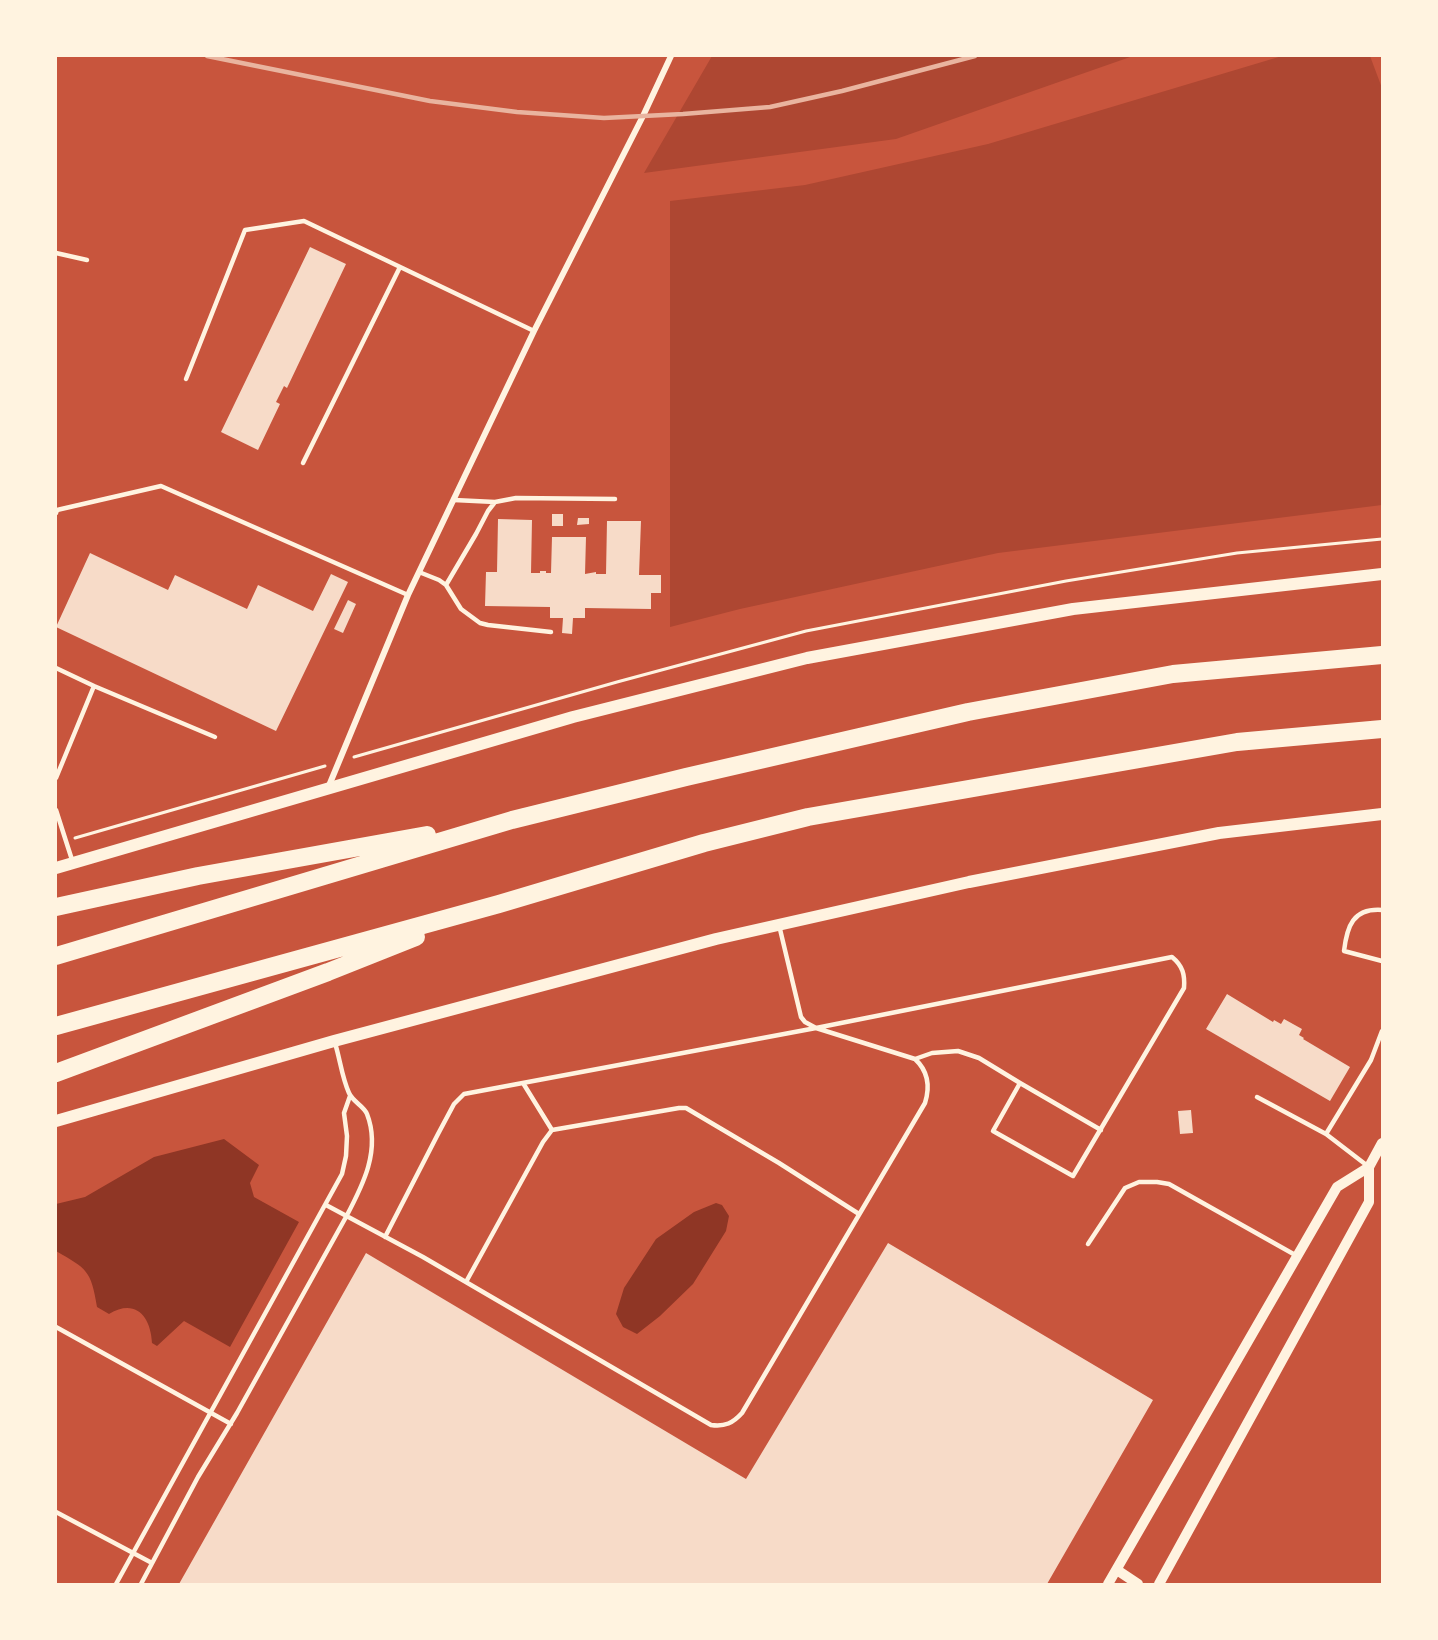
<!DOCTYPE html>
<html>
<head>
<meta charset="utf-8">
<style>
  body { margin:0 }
  #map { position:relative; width:1438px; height:1640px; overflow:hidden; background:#c8553d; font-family:"Exo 2",sans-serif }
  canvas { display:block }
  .frame { position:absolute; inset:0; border:57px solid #fff3e0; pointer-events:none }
</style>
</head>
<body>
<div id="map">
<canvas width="1438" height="1640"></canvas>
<div class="frame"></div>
</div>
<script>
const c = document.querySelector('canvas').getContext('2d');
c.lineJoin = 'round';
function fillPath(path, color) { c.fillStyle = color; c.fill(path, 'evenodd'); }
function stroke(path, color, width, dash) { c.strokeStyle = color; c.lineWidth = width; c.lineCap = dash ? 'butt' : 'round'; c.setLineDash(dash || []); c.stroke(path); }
const green = new Path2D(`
  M712,56h421l-237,83 -252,34z
  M1282,56h88l12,32v417l-384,48 -258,56 -70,18v-426l135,-16 183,-41z`);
const water = new Path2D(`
  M224,1139l35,26 -9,18 4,14 45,25 -69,125 -46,-26 -27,25 -5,-3c-1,-27 -17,-45 -43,-29l-12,-7c-6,-37 -10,-38 -41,-56v-47l29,-7 69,-40z
  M716,1203l6,2 7,11 -3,15 -33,53 -33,32 -23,18 -14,-7 -7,-13 8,-26 32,-49 38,-27z`);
const building = new Path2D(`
  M310,247l36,17 -59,124 -3,-2 -8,16 4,2 -22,46 -37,-18z
  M552,514h11v12h-11z
  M578,518h11v6l-12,1z
  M498,519l34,1 -1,53h9v-2h6v2h5l1,-36h34l-1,37 11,-2v2h10l1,-53h34l-2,54h22v18h-10v16l-66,-1v10h-12l-1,16 -10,-1 1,-15h-13v-11l-65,-1 1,-34h11z
  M90,553l78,37 7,-15 72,34 11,-24 55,26 18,-37 17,8 -72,149 -220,-104z
  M348,600l8,4 -13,29 -9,-4z
  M1227,994l46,28 1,-2 7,4 3,-5 18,10 -3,6 5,3 -1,1 47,28 -20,34 -124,-72z
  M1191,1110l2,23 -13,1 -2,-23z
  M888,1243l265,157 -106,184h-868l187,-331 380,226z`);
const path = new Path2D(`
  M354,757l263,-75 189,-51 260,-50 171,-28 145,-14
  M75,838l250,-72`);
const service = new Path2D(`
  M56,253l31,7
  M186,379l59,-149 59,-9 230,110
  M303,463l97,-196
  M454,500l41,2
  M56,513l1,-3 104,-24 247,109
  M419,572l20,8 7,5 15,24 19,14 8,2 63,7
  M446,585l30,-51 12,-23 7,-9 21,-4 99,1
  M56,668l38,18 -38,92
  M94,686l121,51
  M56,810l17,53
  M1382,910c-29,-2 -35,16 -38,41l38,10
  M915,1059l17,-6 26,-2 21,7 41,25 81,47
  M523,1083l29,47
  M1257,1097l69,37 43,33
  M1326,1134l45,-74 11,-29
  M326,1205l97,52 288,168c14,2 22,-2 31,-12l183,-310c5,-16 3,-32 -10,-44l-99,-31 -11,-6 -4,-5 -22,-92
  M385,1237l53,-103 16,-30 10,-10 352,-66 356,-71c11,9 13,18 12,31l-111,188 -80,-45 27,-48
  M1088,1244l37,-56 14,-6h18l12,2 128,72
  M466,1282l77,-140 9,-12 127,-22h7l93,55 80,51
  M56,1327l175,97
  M56,1512l96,51
  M116,1584l226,-410 4,-18 1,-20 -3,-23 6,-17
  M141,1584l57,-107 39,-64 109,-196c17,-32 35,-67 21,-103 -3,-8 -14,-12 -18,-21 -7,-15 -9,-34 -14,-50`);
const minor = new Path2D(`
  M328,788l80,-193 126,-264 109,-215 28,-60`);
const tertiary = new Path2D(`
  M1117,1570l21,14
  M1108,1584l229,-397 32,-20 13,-24
  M1159,1584l210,-382v-35`);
const secondary = new Path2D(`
  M56,868l517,-151 234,-59 266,-49 309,-35
  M56,1121l278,-80 382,-102 253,-57 250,-49 163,-19`);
const motorway = new Path2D(`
  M56,907l142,-31 229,-41
  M56,956l456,-136 174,-43 282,-65 205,-38 209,-19
  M56,1026l443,-122 205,-61 104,-26 429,-75 145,-13
  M56,1073l272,-101 88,-35`);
const rail = new Path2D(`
  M207,56l223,45 87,11 87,6 79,-4 87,-7 72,-16 133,-35`);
fillPath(green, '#ae4732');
fillPath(water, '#8f3625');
fillPath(building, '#f7dbc8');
stroke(path, '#fff3e0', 3);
stroke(service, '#fff3e0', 4.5);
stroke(minor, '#fff3e0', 6);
stroke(tertiary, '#fff3e0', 10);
stroke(secondary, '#fff3e0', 12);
stroke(motorway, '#fff3e0', 18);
stroke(rail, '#e9b49f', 4.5);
</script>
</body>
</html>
